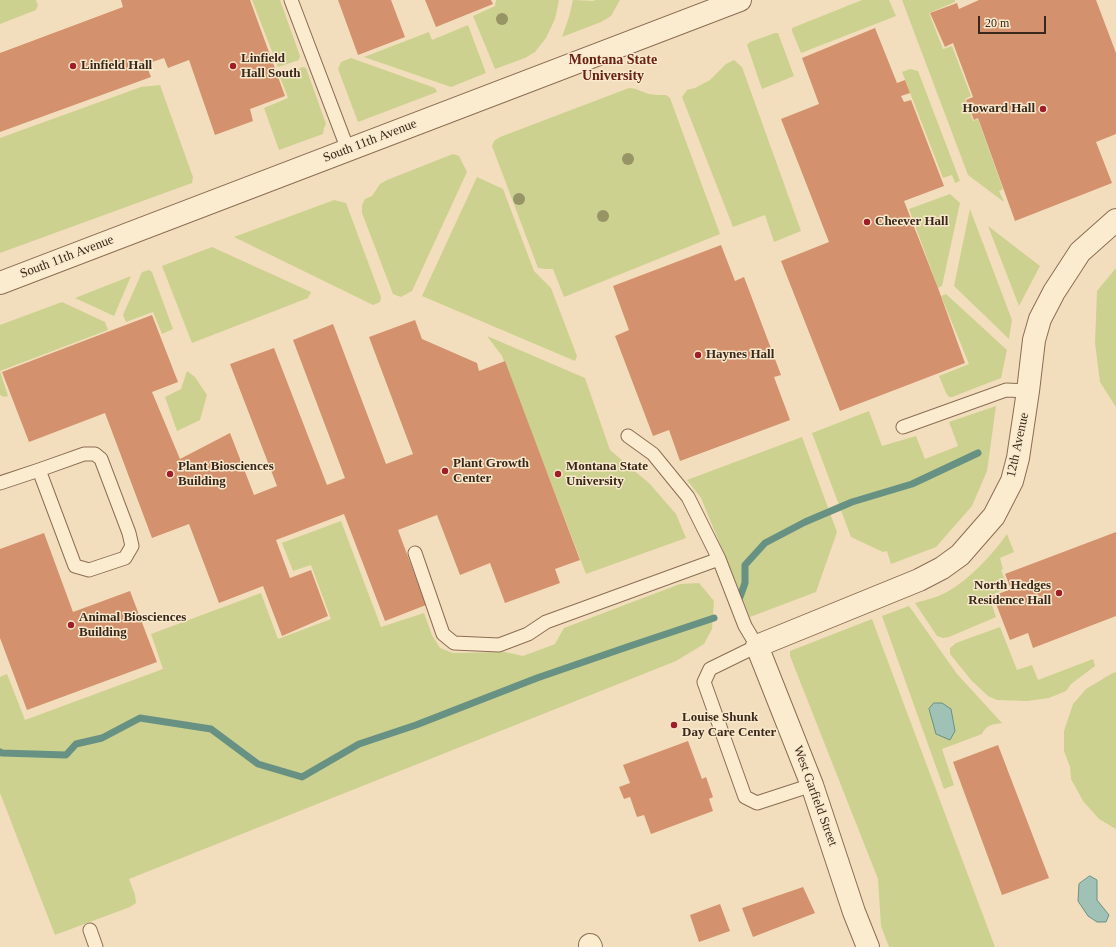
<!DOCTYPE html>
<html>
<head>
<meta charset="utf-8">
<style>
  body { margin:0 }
  #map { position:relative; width:1116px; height:947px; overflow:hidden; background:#f2debc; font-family:Georgia,serif }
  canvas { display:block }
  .scale { position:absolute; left:978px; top:16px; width:68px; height:18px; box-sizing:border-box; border:2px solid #38271a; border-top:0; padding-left:5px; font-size:12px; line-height:14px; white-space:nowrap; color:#38271a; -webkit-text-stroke:3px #f9e9cc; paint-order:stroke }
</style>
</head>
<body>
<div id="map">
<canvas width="1116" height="947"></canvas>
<div class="scale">20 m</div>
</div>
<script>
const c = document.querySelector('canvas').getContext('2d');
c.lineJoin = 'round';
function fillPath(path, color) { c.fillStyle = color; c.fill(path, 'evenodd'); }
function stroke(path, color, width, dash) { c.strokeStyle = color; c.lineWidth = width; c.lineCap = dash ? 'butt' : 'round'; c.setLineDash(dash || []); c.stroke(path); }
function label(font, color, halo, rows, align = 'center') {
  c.font = font + ' Georgia,serif'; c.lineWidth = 3; c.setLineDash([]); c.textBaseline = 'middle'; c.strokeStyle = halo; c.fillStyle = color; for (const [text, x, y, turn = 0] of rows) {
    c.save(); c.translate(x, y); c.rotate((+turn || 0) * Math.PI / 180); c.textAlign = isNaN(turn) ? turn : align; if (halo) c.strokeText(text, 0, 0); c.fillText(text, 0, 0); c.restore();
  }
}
const green = new Path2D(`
  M0,0h36l2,5 -2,5 -36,14z
  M252,0h28l20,56 -1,4 -21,7z
  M496,0h63l-4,19 -9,19 -11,14 -10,6 -30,11 -22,-53 22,-10z
  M573,0l21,1v-1h26l-9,16 -10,6 -39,15 7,-20z
  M862,0h27l7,16 -95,37 -9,-22v-3z
  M902,0h53v2l-26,11 14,36 9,-3 19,50 -6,3 8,22 5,-2 25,70 -4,2 5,11 -36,-27z
  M468,25l18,48 -35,14 -87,-30 65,-25 3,8z
  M775,33h3l16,43 -32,13 -14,-41 -1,-3 3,-3z
  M351,58l84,30 2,4 -79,30 -20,-53 3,-7z
  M734,60l8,7 59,164 -27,11 -9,-27 -32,12 -51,-130 5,-7 8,-2 15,-8 16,-16z
  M303,67l3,1 20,56 -2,4 -1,6 -44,16 -15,-42 24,-10 -8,-21z
  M910,69l8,2 42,110 -5,2 -3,-8 -9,3 -41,-106z
  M160,85l33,92 -1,6 -192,70v-115l141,-51z
  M629,88c7,0 13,4 20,6 6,1 12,1 17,1l4,3 50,136 -156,63 -11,-28h-6l-9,-1 -46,-122 2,-5 6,-4z
  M453,154l6,2 8,16 -55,119 -11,6 -8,-3 -31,-81v-8l3,-6 7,-3 8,-12 7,-4z
  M477,177l26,12 31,82 17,17 26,68 -2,5 -153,-65z
  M950,194l10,9 -18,83 -4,2 -29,-79z
  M334,200l12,3 35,94 -1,5 -7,3 -139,-68z
  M970,209l42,111 -3,19 -55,-53z
  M988,226l52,40 -21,40z
  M212,247l99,45 -3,6 -116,45 -30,-77z
  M1116,268v139l-16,-25 -5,-39 2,-52z
  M149,270l3,2 21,57 -11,5 -9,-22 -27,10 -3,-7 19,-43z
  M131,276l-17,40 -39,-18z
  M946,294l61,56 -6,28 -49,19h-3l-3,-4 -7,-17 30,-12 -28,-68z
  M62,302l43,20 3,8 -108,41 8,25 -4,1 -4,-2v-70z
  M487,336l98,42 25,72 40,34 26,30 10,24 -100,36 -84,-218z
  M187,371l8,6 12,18 -7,25 -23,11 -12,-34 16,-8z
  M996,406l-9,65 -15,35 -36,41 -45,17 -4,-13 -4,1 -32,-15 -39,-104 57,-22 13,35 34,-10 9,23 33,-13 -9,-24z
  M802,437l35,95 -21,60 -66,25 -49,-119 -14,-18z
  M341,521l40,106 43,-14 8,22 8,13 13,5 52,-1 18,4 32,-12 9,-16 116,-44 19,-1 15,18 -2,28 -8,15 -28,17 -547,218 6,16 1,8 -6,4 -75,28 -55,-142v-116l7,-3 18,46 138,-51 -12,-35 110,-41 17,46 53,-20 -20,-54 -18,6 -11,-28z
  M1007,534l7,18 -14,6 3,11 -2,1 7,18 -19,8 7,21 -47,20 -6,1 -6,-2 -22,-33c11,-3 23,-6 32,-11 24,-14 44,-36 60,-58z
  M909,606l48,68 45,49c-9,1 -16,2 -20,11l-40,15 12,36 -10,4 -62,-173z
  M872,619l123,328h-106l-8,-21 -3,-47 -88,-223v-5z
  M1000,627l17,43 15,-5 6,15 55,-21 2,7 -24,18 -5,7 -17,7 -22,3 -30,-1 -9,-4 -17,-16 -21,-26v-6l6,-5z
  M1116,672v157l-17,-10 -16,-18 -12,-22 -1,-12 -6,-16v-20l9,-27 13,-15 25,-15z`);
const water = new Path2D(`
  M934,703h8l9,6 4,22 -5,9 -14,-6 -7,-25z
  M1090,876l7,4v20l12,15 -3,7h-9l-9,-6 -10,-15 1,-17z`);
const stream = new Path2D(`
  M740,597l5,-14v-18l20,-22 40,-21 47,-20 60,-18 66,-31
  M0,752l2,1 64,2 10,-11 26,-6 38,-20 71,11 47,35 44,13 57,-33 57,-19 121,-47 93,-32 84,-28`);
const building = new Path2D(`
  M121,0h129l35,96 -35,13 3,12 -38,14 -26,-75 -21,8 -4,-10 -18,6 5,13 -151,55v-79l123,-46z
  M338,0h53l14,37 -47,18z
  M425,0h66l2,4 -57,23z
  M979,0h117l20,53v81l-20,8 16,41 -97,38 -37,-103 -4,2 -8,-20 7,-3 -20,-54 -8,4 -15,-34 27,-10 2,6z
  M875,28l22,55 8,-3 5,13 -9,3 3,6 7,-2 33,86 -40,15 34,87 27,75 -125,48 -59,-150 48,-19 -48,-123 38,-15 -17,-46z
  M721,245l14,36 9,-4 37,98 -7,2 16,43 -110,41 -11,-31 -16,6 -38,-100 14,-6 -16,-44z
  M152,315l26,67 -26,10 28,67 50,-26 24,62 23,-9 -47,-122 44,-16 53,137 18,-7 -52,-138 40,-16 53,140 27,-10 -44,-117 46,-17 7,19 55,24 2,8 26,-10 75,199 -25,9 5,14 -55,20 -15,-40 -30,12 -23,-60 -39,15 28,75 -41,16 -41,-107 -68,26 14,38 21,-8 17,46 -46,20 -19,-50 -44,17 -30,-79 -37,14 -47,-125 -76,29 -27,-70z
  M1116,532v84l-83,32 -5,-15 -18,7 -17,-44 18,-7 -6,-15z
  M44,533l29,79 57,-21 27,71 -130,48 -27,-72v-89z
  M688,741l14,38 4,-2 7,20 -4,2 4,12 -62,23 -7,-19 -7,2 -7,-20 -6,2 -5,-12 11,-4 -7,-18z
  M998,745l51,133 -47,17 -49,-133z
  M803,887l12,26 -62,24 -11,-29z
  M720,904l10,27 -31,11 -9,-27z`);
const service = new Path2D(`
  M291,0l57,150
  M903,427l103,-37 22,1
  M628,436l25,18 35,43 31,62 26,67 12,20 -47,23 -6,13 41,115 12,6 55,-18
  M0,483l39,-13 45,-16h11l6,5 28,74 3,13 -7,12 -36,12 -14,-4 -36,-96
  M415,553l28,81 11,9 45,2 29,-11 18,-12 173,-63
  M90,930l6,17`);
const minor = new Path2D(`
  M590,945l1,2
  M868,947l-14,-35 -42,-127 -55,-139 162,-66 23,-12 18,-13 34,-39 18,-35 6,-23 10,-67 6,-51 6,-21 14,-27 26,-40 36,-32`);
const tertiary = new Path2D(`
  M0,283l740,-283`);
const trees = [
  [502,19],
  [628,159],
  [519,199],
  [603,216]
];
const markers = [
  [73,66,4,"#a01e28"],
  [233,66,4,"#a01e28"],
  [1043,109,4,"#a01e28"],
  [867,222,4,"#a01e28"],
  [698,355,4,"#a01e28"],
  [445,471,4,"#a01e28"],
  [170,474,4,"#a01e28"],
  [558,474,4,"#a01e28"],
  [1059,593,4,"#a01e28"],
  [71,625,4,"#a01e28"],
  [674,725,4,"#a01e28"]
];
const poiNames = [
  ["Linfield",241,59],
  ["Hall South",241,74],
  ["Linfield Hall",81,66],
  ["Howard Hall",1035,109,"right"],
  ["Cheever Hall",875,222],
  ["Haynes Hall",706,355],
  ["Plant Growth",453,464],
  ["Center",453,479],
  ["Plant Biosciences",178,467],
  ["Building",178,482],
  ["Montana State",566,467],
  ["University",566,482],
  ["North Hedges",1051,586,"right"],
  ["Residence Hall",1051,601,"right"],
  ["Animal Biosciences",79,618],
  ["Building",79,633],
  ["Louise Shunk",682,718],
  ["Day Care Center",682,733]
];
const streetNames = [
  ["South 11th Avenue",370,141,-21],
  ["South 11th Avenue",67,257,-21],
  ["12th Avenue",1018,445,-78],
  ["West Garfield Street",815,796,70]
];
const neighbourhoodNames = [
  ["Montana State",613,60],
  ["University",613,76]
];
fillPath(green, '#cdd18f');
fillPath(water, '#a0c2b6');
stroke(water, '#679183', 1);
stroke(stream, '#679183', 7);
fillPath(building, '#d4916d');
stroke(service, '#8b6d54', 15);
stroke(minor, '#8b6d54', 24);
stroke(tertiary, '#8b6d54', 24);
stroke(service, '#fceccf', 13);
stroke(minor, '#fceccf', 22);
stroke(tertiary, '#fceccf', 22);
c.fillStyle = '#979466';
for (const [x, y] of trees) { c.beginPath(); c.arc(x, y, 6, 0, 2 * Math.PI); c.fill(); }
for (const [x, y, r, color] of markers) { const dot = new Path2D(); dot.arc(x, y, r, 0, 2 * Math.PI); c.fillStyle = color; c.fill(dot); stroke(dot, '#f9e9cc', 1.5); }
label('bold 13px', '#38271a', '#f9e9cc', poiNames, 'left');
label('13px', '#38271a', '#f9e9cc', streetNames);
label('bold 14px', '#692115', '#f9e9cc', neighbourhoodNames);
</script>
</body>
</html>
